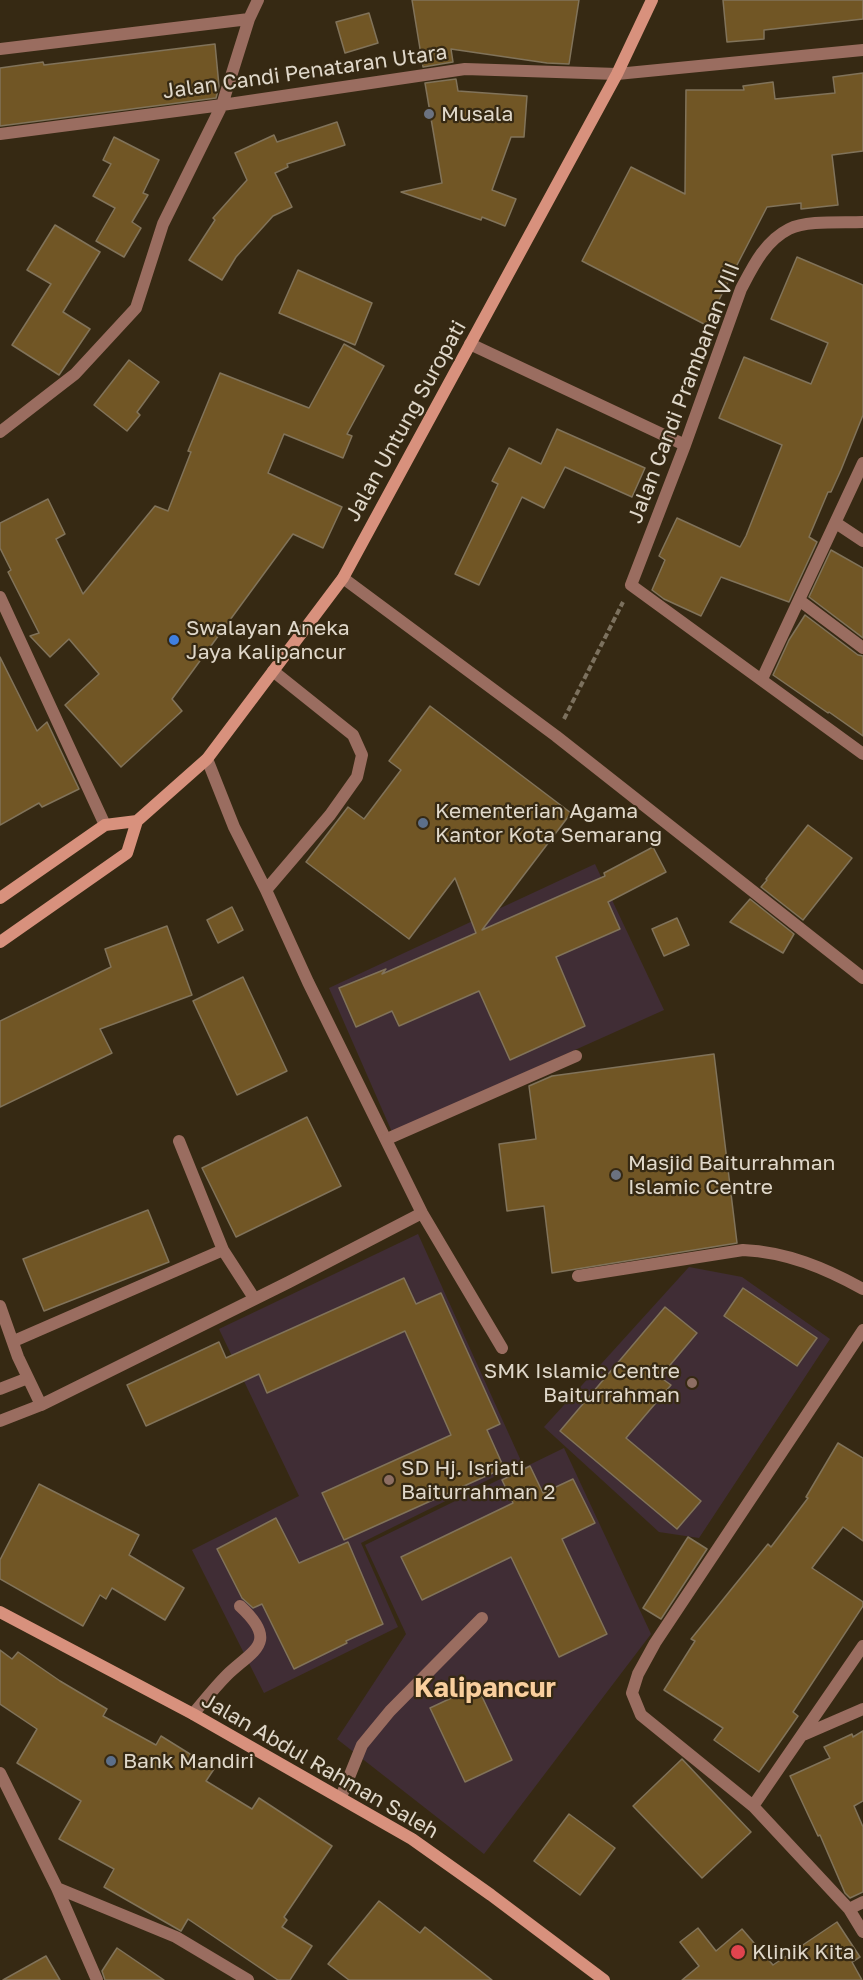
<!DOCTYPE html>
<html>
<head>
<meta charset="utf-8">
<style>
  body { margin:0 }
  canvas { display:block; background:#362913 }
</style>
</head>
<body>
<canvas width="863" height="1980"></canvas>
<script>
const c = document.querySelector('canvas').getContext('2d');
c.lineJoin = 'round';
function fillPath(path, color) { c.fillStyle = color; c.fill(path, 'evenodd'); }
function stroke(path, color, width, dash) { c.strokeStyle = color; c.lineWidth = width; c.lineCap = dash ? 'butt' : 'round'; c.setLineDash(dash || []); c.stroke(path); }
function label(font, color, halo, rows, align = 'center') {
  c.font = font + ' "Golos Text",sans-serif'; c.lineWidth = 4.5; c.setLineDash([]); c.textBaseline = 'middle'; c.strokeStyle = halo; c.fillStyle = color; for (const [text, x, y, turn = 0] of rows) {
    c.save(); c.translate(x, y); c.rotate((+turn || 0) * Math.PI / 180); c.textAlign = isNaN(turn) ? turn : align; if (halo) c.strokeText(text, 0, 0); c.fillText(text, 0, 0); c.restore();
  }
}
const education = new Path2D(`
  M595,864l69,146 -272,122 -63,-144z
  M418,1234l104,229 -161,80 37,84 -134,66 -72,-143 107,-54 -80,-167z
  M689,1267l53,10 88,62 -131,199 -40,-6 -115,-105z
  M564,1448l87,186 -167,220 -147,-115 69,-105 -41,-89z`);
const building = new Path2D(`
  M412,0h167l-10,64 -22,-1 -96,-14 2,13 -30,5z
  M723,0h140v19l-99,11v9l-37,3z
  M369,13l9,30 -33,10 -9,-31z
  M215,44l4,42 -3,12 -216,28v-58l43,-6 1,3z
  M863,73v78l-31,4 6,50 -37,4v-6l-34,4 -61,118 -124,-64 49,-94 54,27 1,-104h58l-1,-4 30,-4 2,17 60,-6 -2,-16z
  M456,79l2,12 69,5 -3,41h-13l-19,53 24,9 -11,27 -23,-9 -1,3 -80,-28 41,-9 -17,-100z
  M337,122l8,23 -58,19 1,3 -13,6 17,34 -19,9 -37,41 -14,23 -33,-20 26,-40 -2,-2 34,-38 -12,-27 39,-18 3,7z
  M114,137l45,23 -16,33 5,2 -16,27 9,6 -17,29 -28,-16 19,-33 -22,-12 18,-32 -8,-4z
  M55,225l45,27 -37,60 27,17 -31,46 -47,-30 39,-61 -24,-14z
  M797,257l66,28v130l-22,55 -10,22h-3l-19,45 8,5 -28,60 -68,-25 -20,39 -37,-17 -12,-9 13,-30 -6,-4 18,-38 63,29 6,-11 36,-91 -63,-27 25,-61 67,27 17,-41 -57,-24z
  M298,270l74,33 -17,42 -76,-32z
  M344,344l40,22 -37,68 5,2 -9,22 -59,-24 -16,39 74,34 -19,41 -30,-14 -121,165 10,12 -61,56 -56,-62 34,-31 -30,-35 -19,18 -20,-21 9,-3 -31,-61 3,-2 -11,-22v-25l48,-24 17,35 -9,5 27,55 72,-88 13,5 23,-59 -3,-1 32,-78 89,35z
  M129,360l30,22 -22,30 3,3 -13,16 -33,-26z
  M557,429l88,39 -13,29 -67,-30 -21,41 -22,-11 -43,88 -24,-11 43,-90 -6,-3 17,-33 32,16z
  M831,550l32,18v70l-54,-41z
  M805,615l53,40 5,1v80l-34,-24 -1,1 -55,-38 16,-35z
  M0,657l37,74 10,-9 32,67 -37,18 -3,-4 -39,22z
  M430,706l141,107 -89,117 123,-54 -1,-3 49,-26 13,25 -58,30 12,27 -64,28 29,69 -75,34 -31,-69 -80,35 -7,-15 -36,16 -17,-39 47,-19 -4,5 94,-41 -21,-55 -46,61 -103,-77 42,-55 16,12 37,-49 -12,-9z
  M808,825l44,33 -49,62 -42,-33 6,-7 -1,-1z
  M750,899l44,35 -11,19 -53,-31z
  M232,907l11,23 -25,13 -11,-23z
  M677,918l12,27 -25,11 -12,-27z
  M167,926l25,69 -92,34 12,24 -112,54v-86l111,-54 -6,-18z
  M243,977l44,94 -50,24 -44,-94z
  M714,1054l23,189 -185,30 -8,-67 -37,5 -8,-67 37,-5 -7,-53 23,-10z
  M307,1117l34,69 -105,51 -34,-69z
  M148,1210l21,52 -125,49 -21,-52z
  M404,1278l12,26 25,-11 59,131 -13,6 17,38 -160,72 -22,-47 129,-58 -46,-104 -138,62 -8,-19 -113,52 -19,-41 92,-43 7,16z
  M743,1288l74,50 -20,28 -73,-50z
  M665,1307l32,26 -37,44 11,8 -45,53 75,63 -24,28 -117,-98z
  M838,1443l25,15v83l-20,-14 -31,41 51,34v4l-70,106 5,4 -39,56 -45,-32 9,-12 -59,-38 31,-49 -4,-2 77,-95 3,3 37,-49 -2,-1z
  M530,1466l13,27 30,-14 22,44 -33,16 45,95 -48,23 -48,-100 -89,43 -21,-43 112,-54 -11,-23z
  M39,1484l100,51 -10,20 55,33 -19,32 -53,-32 -6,11 -6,-4 -17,31 -83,-47v-19z
  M276,1518l23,45 49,-21 35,82 -37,17 1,2 -53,26 -32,-65 -9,4 -11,-10 -25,-49z
  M688,1537l19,12 -46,70 -18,-11z
  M0,1650l12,9 6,-7 42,29 47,28 -4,7 53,29 5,-9 53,33 -8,12 46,28 7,-11 73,48 -48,71 3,3 -5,7 30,19 -22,34h-12l-90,-61 -7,12 -77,-44 10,-18 -55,-30 22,-38 -64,-38 20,-34 -37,-25z
  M477,1686l35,74 -47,22 -35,-74z
  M863,1731v70l-9,5 9,21v65l-13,6 -5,-5 -25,-58 -2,1 -28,-60 40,-18 -6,-11 28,-13 1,3z
  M682,1759l69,73 -49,46 -69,-72z
  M569,1814l46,34 -35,47 -46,-34z
  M379,1901l41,32 5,-6 67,53h-143l-21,-16z
  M837,1922l23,35 -8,5 10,18h-180l17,-14 -19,-24 18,-14 18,23 26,-22 31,36z
  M117,1948l47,32h-59l-3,-9z
  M46,1956l14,24h-57z`);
const path = new Path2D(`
  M564,719l59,-117`);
const lane = new Path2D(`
  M207,759l27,68 32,63 42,92 114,231 80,135
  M266,890l64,-75 27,-38 5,-22 -9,-20 -80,-64
  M179,1141l44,109 31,48
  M578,1276l165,-26c44,2 82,18 120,39
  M0,1306l18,51 23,48
  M14,1341l209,-91
  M0,1389l28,-11
  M0,1421l41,-16 248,-123 133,-69
  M193,1714c11,-13 22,-27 34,-39 26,-25 53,-32 13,-69
  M341,1797l21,-52 28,-34 92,-93`);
const street = new Path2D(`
  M0,49l249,-30
  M0,134l222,-29 243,-36 152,5 246,-24
  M863,222c-20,1 -56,-2 -74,7 -24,12 -36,37 -48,60l-56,156 -54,140 232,169
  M470,344l215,101
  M0,432l75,-58 61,-66 27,-84 59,-119 27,-86 9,-19
  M836,523l27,18
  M343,578l213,158 307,242
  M0,597l105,228
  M799,600l64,48
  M762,679l101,-216
  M387,1139l189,-83
  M863,1330l-208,313 -17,31 -6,19 9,22 112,91 96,103 14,23
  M803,1735l60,-26
  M0,1773l57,115 40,92
  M753,1806l110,-160
  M57,1888l119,49 72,43
  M849,1909l14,-7`);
const secondary = new Path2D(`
  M0,898l105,-73 32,-4 70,-62 136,-181 274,-504 35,-74
  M0,942l127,-89 10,-32
  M0,1612l193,102 219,125 79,56 113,85`);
const markers = [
  [429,114,6,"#6b7280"],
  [174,640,6,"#3f7fe0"],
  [423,823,6,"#5c6f8a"],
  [616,1175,6,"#6b7280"],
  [692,1383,6,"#8d6e63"],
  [389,1480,6,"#8d6e63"],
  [111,1761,6,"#5c6f8a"],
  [738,1952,8,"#e0444e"]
];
const streetNames = [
  ["Jalan Candi Penataran Utara",305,72,-8],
  ["Jalan Candi Prambanan VIII",684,393,-69],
  ["Jalan Untung Suropati",406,421,-61],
  ["Jalan Abdul Rahman Saleh",320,1766,30]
];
const poiNames = [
  ["Musala",441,114],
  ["Swalayan Aneka",186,628],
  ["Jaya Kalipancur",186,652],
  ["Kementerian Agama",435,811],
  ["Kantor Kota Semarang",435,835],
  ["Masjid Baiturrahman",628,1163],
  ["Islamic Centre",628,1187],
  ["SMK Islamic Centre",680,1371,"right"],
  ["Baiturrahman",680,1395,"right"],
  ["SD Hj. Isriati",401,1468],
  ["Baiturrahman 2",401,1492],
  ["Bank Mandiri",123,1761],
  ["Klinik Kita",752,1952]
];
const districtNames = [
  ["Kalipancur",485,1688]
];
fillPath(education, '#402d35');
fillPath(building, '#715625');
stroke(building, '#81735a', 1.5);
stroke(path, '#7c715e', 4, [6, 3]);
stroke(lane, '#9a6d60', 12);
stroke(street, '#9a6d60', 12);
stroke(secondary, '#d8917d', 12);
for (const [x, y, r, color] of markers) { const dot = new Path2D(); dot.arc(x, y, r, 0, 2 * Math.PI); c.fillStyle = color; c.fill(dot); stroke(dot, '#362913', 2); }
label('21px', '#e0d8ca', '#362913', streetNames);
label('21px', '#e0d8ca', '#362913', poiNames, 'left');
label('bold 27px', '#f9cf9d', '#362913', districtNames);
</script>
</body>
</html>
